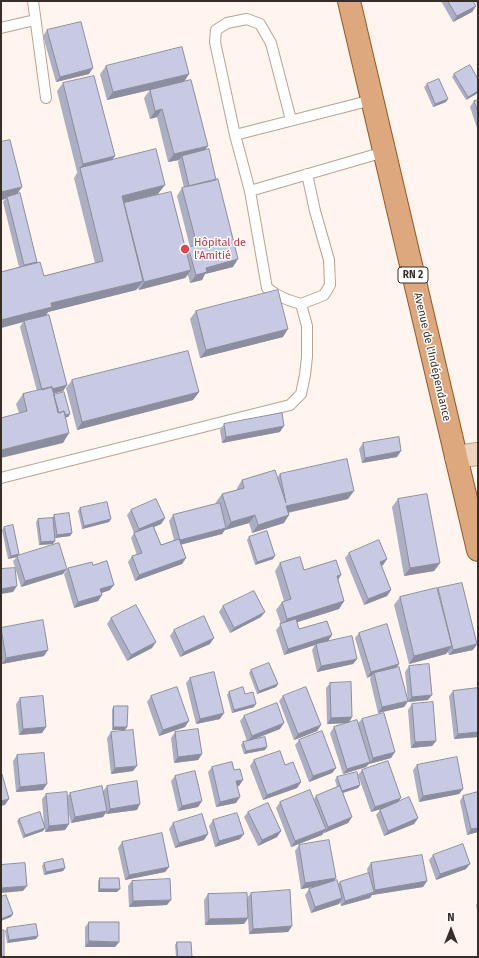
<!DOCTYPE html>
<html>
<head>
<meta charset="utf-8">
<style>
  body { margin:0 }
  #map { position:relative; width:479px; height:958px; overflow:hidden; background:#fff4ee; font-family:"Fira Sans",sans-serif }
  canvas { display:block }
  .frame { position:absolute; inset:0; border:2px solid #382e29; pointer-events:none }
  .north { position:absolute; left:431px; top:910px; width:40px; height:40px; -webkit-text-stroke:3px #fff; paint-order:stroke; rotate:0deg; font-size:11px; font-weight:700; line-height:16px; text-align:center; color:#382e29 }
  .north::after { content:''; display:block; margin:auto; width:14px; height:18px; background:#382e29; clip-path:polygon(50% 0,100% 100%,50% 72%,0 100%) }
</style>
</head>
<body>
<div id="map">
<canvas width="479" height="958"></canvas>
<div class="frame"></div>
<div class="north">N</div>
</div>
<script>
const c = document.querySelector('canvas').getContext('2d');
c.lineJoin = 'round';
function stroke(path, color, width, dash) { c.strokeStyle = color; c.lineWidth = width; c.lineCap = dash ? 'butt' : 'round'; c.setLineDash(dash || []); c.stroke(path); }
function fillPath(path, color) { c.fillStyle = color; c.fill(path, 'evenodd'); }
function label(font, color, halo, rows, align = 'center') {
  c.font = font + ' "Fira Sans",sans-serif'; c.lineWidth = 3; c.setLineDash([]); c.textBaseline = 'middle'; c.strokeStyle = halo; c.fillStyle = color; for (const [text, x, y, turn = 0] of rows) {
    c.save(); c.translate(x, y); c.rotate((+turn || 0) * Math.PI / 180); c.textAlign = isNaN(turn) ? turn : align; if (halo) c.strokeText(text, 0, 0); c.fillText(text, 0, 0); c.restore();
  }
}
const lane = new Path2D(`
  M33,1l13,97
  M1,28l34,-8
  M235,135l137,-35
  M250,191l134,-39
  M301,304l23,-9 6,-10 -1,-25 -14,-49 -8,-37
  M1,478l289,-73 11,-11 4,-19 2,-18v-31l-6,-22c-14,-4 -22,-7 -34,-16l-17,-97 -15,-56 -20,-93 1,-12 11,-7 20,-4 13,5 11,19 20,77`);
const secondary = new Path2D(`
  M456,457l22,-3`);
const primary = new Path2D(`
  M349,1l129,549`);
const wall = new Path2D(`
  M441,1h32l3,5 -4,6 -19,10z
  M475,1h3v5z
  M47,30l42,44 -33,8 -13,-46z
  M106,66l78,16 21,68 28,117 -28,7 -3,6 -12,3 -2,-8 -3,3 -46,12 -1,-2 -2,2 -88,22 -2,4 21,69 -4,6 -10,3 1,2v-1l16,19 -2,3h-2l-3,26 -44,-30 -3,-9 7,-10 14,-3 -17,-64 3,-5 -22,6v-56l18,-5 -16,-65 2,-3 -4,1v-58l36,120 7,14 51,-13 -21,-85 4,-7 -1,1 -20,-81 6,-8 52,73 -4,4 47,34 -34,9v1v-1l62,48 2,-4h2l-13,-51 5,-8h2l-6,-26 1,-2 -11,2 -11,-45 -7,2 -6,-21 6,-8 -43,10 -7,-26z
  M454,74l24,5v14l-12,7 -14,-23z
  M427,84l19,18 -13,5 -9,-20z
  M478,100v31l-8,-24 4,-6z
  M196,311l87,26 -83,21 -10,-39z
  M72,380l127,12 -6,8 -116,30 -11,-42z
  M224,424l56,8 -58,11 -2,-13z
  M363,443l34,14 -35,6 -3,-14z
  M280,474l68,25 -60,14 -4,10 -32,10 -3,-10 -24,7 -3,4 -41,10 5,14 -4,6 -47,17 -7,-19 4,-6 5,-1 -6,-17 3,-5 -7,-18 4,-5 34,8 -4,6 -7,3 7,18 13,-5 -5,-19 4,-6 44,-11 -1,-2 6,-8 15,-4v-2l5,-8 35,-2z
  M398,499l42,64 -6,8 -30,5 -12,-69z
  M80,508l31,11 -2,3 -27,7 -4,-18z
  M54,515l18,18 -2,3 -15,2 -2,6 -14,1 -3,-23 2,-3 14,-1z
  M4,527l15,27 -1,2 45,18 -42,13 -8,-26 4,-4 -9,2 -6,-29z
  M249,537l24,22 -18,6 -8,-25z
  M349,553l38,6 -4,6 -2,1 10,24 -4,6 -23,9 -19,-47z
  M280,563l24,7 37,5 -3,5 6,21 -5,8 -42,13 2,7 33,6 -4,6 29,18 -4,5 -36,8 -5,-22 3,-5 -31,10 -8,-25 5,-6 -5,-14 6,-8 2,-1 -9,-30z
  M93,565l17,25 -9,3 1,2 -4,6 -24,7 -10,-34 4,-6z
  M400,597l77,47 -4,6 -24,5 -1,-3 -2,2 -37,10 -15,-59z
  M223,606l38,11 -31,16 -11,-21z
  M111,618l41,30 -25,13 -20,-37z
  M1,629l43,27 -42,8 -1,-8z
  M174,630l36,14 -30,13 -10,-21z
  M359,633l40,31 -3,4 12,33 -4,6 -26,6 -8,-34 1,-3 -4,2 -12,-40z
  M409,666l19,34 -20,2 -3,-30z
  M251,670l27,14 -2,3 -19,7 -8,-21z
  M190,678l30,41 -24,5 -10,-41z
  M330,683l22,34 -3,6h9l4,-4 29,39 -22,6 -3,3 -23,7 -13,-41 4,-6 14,-4 -21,1 -1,-36z
  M478,688v49l-24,2 -5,-43 4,-5z
  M229,692l16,2 9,13 -22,6 -5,-18z
  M151,696l34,31 -26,9 -12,-34z
  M283,696l38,29 -4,6 -23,9 -15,-39z
  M20,698l26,29 -4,6 -23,2 -3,-31z
  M412,704l24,37 -4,5 -21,2 -3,-38z
  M114,706l13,21 -2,3h-13v-21z
  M244,716l36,13 -27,11 12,10 -21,4 -3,-9 2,-3 4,-1 -7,-20z
  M111,732l22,39 -22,3 -4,-36z
  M175,732l27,22 -4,6 -24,3 -3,-25z
  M299,740l37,28 -4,5 -23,9 -14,-37z
  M17,755l26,35 -27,2 -3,-31z
  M254,760l31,5 16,17 -4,6 -34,12 -13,-34z
  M417,765l46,24 -4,5 -40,8 -6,-32z
  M212,767l22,3 5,16h-2l-1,17 -20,4 -8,-35z
  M362,770l35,32 21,16 -4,6 -30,12 -8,-21 4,-5 7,-3 -16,5 -13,-37z
  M175,776l27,25 -4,6 -20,4 -7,-30z
  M337,777l23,8 -2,3 -15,5 9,24 -4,6 -24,10v-2l-2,4 -31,12 -15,-39 4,-6 34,-3 2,-3 21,-9 -2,-7z
  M107,786l30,24 -31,4v-2l-3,5 -32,6 -3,-14 1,15 -4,6 -20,2v-4l-2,3 -20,7 -6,-17 2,-2 25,6 -2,-26 4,-5 21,3 3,-4 33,-2z
  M478,792v40l-11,3 -7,-34 3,-5z
  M248,812l33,19 -4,6 -19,9 -14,-29z
  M213,820l27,19 -25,8 -6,-21z
  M173,823l31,17 -29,8 -6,-19z
  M122,842l47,25 -4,5 -40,8 -7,-32z
  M299,845l34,36 5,3 2,-2 28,-8 -1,-5 4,-6 56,18 -4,6 -51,8 -2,3 -29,8 -1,-4 -1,2 -28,9 -6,-18 4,-6 13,-4 -21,4 -6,-38z
  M433,855l33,14 -30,11 -7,-20z
  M44,863l21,5 -2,3 -19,4 -2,-9z
  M100,878l17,14h-19v-11z
  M132,881l35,24 -38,2 -1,-21z
  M251,893l41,33 -4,6 -39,2 -1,-16 -4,6 -39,1 -1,-25 4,-6 39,4z
  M478,902v13l-2,-10z
  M89,922l30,20 -4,5h-30v-20z
  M7,928l31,8 -2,3 -29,4 -2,-12z
  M177,942l15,15h-16l-1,-12z`);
const shadedWall = new Path2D(`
  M476,6l-4,6 -19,10 4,-6z
  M93,68l-4,6 -33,8 4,-5z
  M189,74l-5,8 -77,18 6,-8z
  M478,91v2l-12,7 2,-3z
  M448,99l-2,3 -13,5 2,-3z
  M162,109l-5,8 -7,2 5,-8z
  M208,146l-6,8 -20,2 -3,4 -11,2 6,-8z
  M115,156l-6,8 -29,4 -2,3 -1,1 6,-8z
  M165,185l-7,9 -43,11 7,-9z
  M22,187l-7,10h-8l-2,2 -4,1v-8z
  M238,259l-5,8 -28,7 -3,6 -12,3 6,-8 10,-7z
  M191,270l-6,8 -46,12 5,-8z
  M143,281l-7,9 -88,22 -3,5 -21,4 -1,1 -22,6v-8l50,-17z
  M288,329l-5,8 -83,21 6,-8z
  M67,385l-4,6 -25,7 4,-6z
  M199,392l-6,8 -116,30 5,-8z
  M70,414l-2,3 -10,2 2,-3z
  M284,426l-4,6 -58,11 4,-6z
  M69,433l-6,10 -62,15v-8z
  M401,451l-4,6 -35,6 3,-5z
  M354,491l-6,8 -67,15 5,-8z
  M255,515l-6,8 -24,7 6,-8z
  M289,515l-5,8 -32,10 6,-8z
  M165,518l-4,6 -26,11 4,-6z
  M111,519l-2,3 -27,7 2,-3z
  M226,528l-4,6 -46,12 4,-6z
  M72,533l-2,3 -15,2 2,-3z
  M55,541l-2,3 -14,1 2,-3z
  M19,554l-2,3 -9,2 3,-3z
  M275,556l-2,3 -18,6 2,-3z
  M186,558l-4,6 -47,17 4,-6z
  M387,559l-4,6 -7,3 4,-6z
  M440,563l-6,8 -30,5 6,-8z
  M67,569l-4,5 -42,13 4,-6z
  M341,575l-5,8 1,-7z
  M114,585l-4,5 -14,5 4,-6z
  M17,586l-4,6 -12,2v-5z
  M391,590l-4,6 -23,9 4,-6z
  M102,595l-4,6 -24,7 4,-6z
  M344,601l-5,8 -57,18 5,-8z
  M265,612l-4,5 -31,16 4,-5z
  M332,635l-4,6 -12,3 -1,1 -31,10 4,-6z
  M214,638l-4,6 -30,13 4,-5z
  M156,642l-4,6 -25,13 4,-6z
  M477,644l-4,6 -24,5 4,-5z
  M452,646l-6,8 -37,10 5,-8z
  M48,650l-4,6 -42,8 4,-6z
  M357,659l-4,5 -36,8 4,-6z
  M399,664l-4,5 -21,4 -3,3 -4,2 4,-6z
  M278,684l-2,3 -19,7 2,-3z
  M432,695l-4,5 -20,2 4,-5z
  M408,701l-4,6 -26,6 4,-6z
  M256,704l-2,3 -22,6 2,-3z
  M224,713l-4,6 -24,5 4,-5z
  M352,717l-4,6 -21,1 4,-6z
  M189,721l-4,6 -26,9 4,-6z
  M284,723l-4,6 -32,12 4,-5z
  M321,725l-4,6 -23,9 4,-6z
  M46,727l-4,6 -23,2 4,-6z
  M114,727h13l-2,3h-13z
  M478,732v5l-24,2 4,-5z
  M436,741l-4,5 -21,2 4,-6z
  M267,747l-2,3 -21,4 2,-3z
  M395,752l-4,6 -22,6 4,-6z
  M202,754l-4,6 -24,3 4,-6z
  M370,762l-4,5 -23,7 4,-5z
  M137,766l-4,5 -22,3 4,-6z
  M336,768l-4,5 -23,9 4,-6z
  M243,780l-4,6 -7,1 4,-6z
  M301,782l-4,6 -34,12 4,-5z
  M47,784l-4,6 -27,2 4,-5z
  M360,785l-2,3 -19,6 2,-3z
  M463,789l-4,5 -40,8 4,-6z
  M240,797l-4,6 -20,4 4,-5z
  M401,798l-4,6 -26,8 4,-5z
  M9,799l-4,6 -4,1v-5z
  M202,801l-4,6 -20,4 4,-5z
  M140,804l-3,6 -31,4 4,-5z
  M107,811l-4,6 -32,6 4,-6z
  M352,817l-4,6 -24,10 4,-6z
  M418,818l-4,6 -30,12 4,-5z
  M69,824l-4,6 -20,2 4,-6z
  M45,828l-2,3 -20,7 2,-3z
  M478,828v4l-11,3 4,-6z
  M326,829l-4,6 -31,12 4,-6z
  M281,831l-4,6 -19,9 4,-6z
  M208,834l-4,6 -29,8 4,-5z
  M244,834l-4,5 -25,8 4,-6z
  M470,864l-4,5 -30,11 4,-6z
  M169,867l-4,5 -40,8 4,-5z
  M65,868l-2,3 -19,4 2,-3z
  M336,878l-4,6 -31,5 4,-6z
  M427,881l-4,6 -51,8 -2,3 -29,8 4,-5 29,-8 1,-3z
  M27,886l-4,5 -22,2v-5z
  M100,889h20l-3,3h-19z
  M342,898l-3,6 -28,9 4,-6z
  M171,900l-4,5 -38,2 4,-6z
  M13,914l-2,3 -10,4v-2z
  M248,918l-4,6 -39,1 4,-6z
  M292,926l-4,6 -39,2 4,-5z
  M38,936l-2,3 -29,4 2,-3z
  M89,941l30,1 -4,5h-30z`);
const building = new Path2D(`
  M448,1h25l3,5 -19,10z
  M81,22l12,46 -33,9 -13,-47z
  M182,47l7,27 -76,18 -7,-26z
  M470,65l8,14v12l-10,6 -14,-23z
  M94,76l21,80 -32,8 -20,-81z
  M439,79l9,20 -13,5 -8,-20z
  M191,80l17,66 -34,8 -12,-45 -7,2 -5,-21z
  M478,100v13l-4,-12z
  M10,140l12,47 -21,5v-50z
  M156,149l9,36 -43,11 21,85 -92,22 1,4 -51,13v-48l39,-10 4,14 59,-15 -23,-93z
  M209,149l7,31 -27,6 -7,-30z
  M218,179l20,80 -32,9 1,4 -11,3 -8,-28 9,-2 -15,-57z
  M171,192l20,78 -47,12 -20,-79z
  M20,193l17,69 -13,3 -17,-68z
  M278,290l10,39 -82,21 -10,-39z
  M49,315l18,70 -15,4v-2l-10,3 -18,-69z
  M188,351l11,41 -117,30 -10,-42z
  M52,387l6,26 6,-2 5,22 -68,17v-32l26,-7 -4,-17z
  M64,392l6,22 -5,1 -1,-4 -5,2 -5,-18z
  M282,413l2,13 -58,11 -2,-13z
  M399,437l2,14 -36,7 -2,-15z
  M347,459l7,32 -68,15 3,9 -31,10 -3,-10 -24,7 -9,-28 22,-6 -2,-8 33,-10 11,33 -6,-29z
  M427,494l13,69 -30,5 -12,-69z
  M156,499l9,19 -26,11 -8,-19z
  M107,502l4,17 -27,7 -4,-18z
  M220,503l6,25 -46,12 -7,-25z
  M69,513l3,20 -15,2 -3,-20z
  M53,518l2,23 -14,1 -3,-23z
  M13,525l6,29 -8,2 -7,-29z
  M153,526l8,19 18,-6 7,19 -47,17 -7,-19 10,-3 -8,-20z
  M267,531l8,25 -18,6 -8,-25z
  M379,540l8,19 -7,3 11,28 -23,9 -19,-46z
  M59,543l8,26 -42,12 -8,-25z
  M300,557l4,13 32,-10 5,15 -4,1 7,25 -57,18 -5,-17 9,-3 -11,-36z
  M107,561l7,24 -14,4 2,6 -24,7 -10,-34 24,-6 1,3z
  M15,568l2,18 -16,3v-20z
  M462,583l15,61 -24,6 -15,-62z
  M437,588l15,58 -38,10 -14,-59z
  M254,591l11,21 -31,16 -11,-22z
  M136,605l20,37 -25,13 -20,-37z
  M204,616l10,22 -30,14 -10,-22z
  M296,619l3,10 28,-8 5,14 -44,14 -8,-25z
  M43,620l5,30 -42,8 -5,-30z
  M387,624l12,40 -28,8 -12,-39z
  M352,636l5,23 -36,7 -5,-22z
  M269,663l9,21 -19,7 -8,-21z
  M429,664l3,31 -20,2 -3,-31z
  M399,667l9,34 -26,6 -8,-34z
  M214,672l10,41 -24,6 -10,-41z
  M351,682l1,35 -21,1 -1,-35z
  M177,687l12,34 -26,9 -12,-34z
  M243,687l2,7 8,-2 3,12 -22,6 -5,-18z
  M306,687l15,38 -23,9 -15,-38z
  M478,688v44l-20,2 -5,-43z
  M43,696l3,31 -23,2 -3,-31z
  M433,702l3,39 -21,1 -3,-38z
  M277,703l7,20 -32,13 -8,-20z
  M114,706h14l-1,21h-13z
  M384,713l11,39 -22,6 -11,-39z
  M357,720l13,42 -23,7 -13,-42z
  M198,729l4,25 -24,3 -3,-25z
  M133,730l4,36 -22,2 -4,-36z
  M322,731l14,37 -23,8 -14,-36z
  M265,737l2,10 -21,4 -3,-9z
  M280,751l5,14 8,-3 8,20 -34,13 -13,-35z
  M44,753l3,31 -27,3 -3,-32z
  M457,757l6,32 -40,7 -6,-31z
  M388,761l13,37 -26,9 -13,-37z
  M232,762l2,8 6,-1 3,11 -7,1 4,16 -20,5 -8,-35z
  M195,771l7,30 -20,5 -7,-30z
  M357,772l3,13 -18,6 -5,-14z
  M1,774h1l7,25 -8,2z
  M137,781l3,23 -30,5 -3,-23z
  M102,786l5,25 -32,6 -5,-24z
  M340,786l12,31 -24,10 -12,-31z
  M310,790l16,39 -31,12 -15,-39z
  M67,792l2,32 -20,2 -3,-32z
  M478,792v36l-7,1 -8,-33z
  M409,797l9,21 -30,13 -8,-21z
  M268,803l13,28 -19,9 -14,-28z
  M40,812l5,16 -20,7 -6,-16z
  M237,813l7,21 -25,7 -6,-21z
  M202,814l6,20 -29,9 -6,-20z
  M162,833l7,34 -40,8 -7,-33z
  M329,840l7,38 -31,5 -6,-38z
  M463,844l7,20 -30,10 -7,-19z
  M422,855l5,26 -52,9 -4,-27z
  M63,859l2,9 -19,4 -2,-9z
  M25,863l2,23 -26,2v-23z
  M369,873l5,19 -29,9 -5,-19z
  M100,878h19l1,11h-20z
  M170,879l1,21 -38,1 -1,-20z
  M337,880l5,18 -27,9 -6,-18z
  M290,890l2,36 -39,3 -2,-36z
  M247,893l1,25 -39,1 -1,-25z
  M6,895l7,19 -12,5v-22z
  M89,922h30v20l-30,-1z
  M36,924l2,12 -29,4 -2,-12z
  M1,930h3v27h-3z
  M177,942h14l1,15h-14z`);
const markers = [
  [185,249,5,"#e0444e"]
];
const shields = [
  [413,275,30]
];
const shieldNames = [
  ["RN 2",413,275]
];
const healthNames = [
  ["Hôpital de",194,243],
  ["l'Amitié",194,256]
];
const streetNames = [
  ["Avenue de l'Indépendance",432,357,77]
];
stroke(lane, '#baa294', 12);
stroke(secondary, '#baa294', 24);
stroke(primary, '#955827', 24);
stroke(lane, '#fff', 10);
stroke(secondary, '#eed4be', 22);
stroke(primary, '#dda87d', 22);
fillPath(wall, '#acaec3');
fillPath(shadedWall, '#8c8d9f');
fillPath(building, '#c8cae3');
stroke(building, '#8c8d9f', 1);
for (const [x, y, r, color] of markers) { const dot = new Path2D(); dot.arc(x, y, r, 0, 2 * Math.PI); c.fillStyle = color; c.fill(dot); stroke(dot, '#fff', 1.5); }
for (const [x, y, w] of shields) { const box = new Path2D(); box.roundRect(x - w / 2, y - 8, w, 16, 3); c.fillStyle = '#fff'; c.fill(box); stroke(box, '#382e29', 1); }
label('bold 10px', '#382e29', null, shieldNames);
label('11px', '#be3a42', '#fff', healthNames, 'left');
label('11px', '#382e29', '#fff', streetNames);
</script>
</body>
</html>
